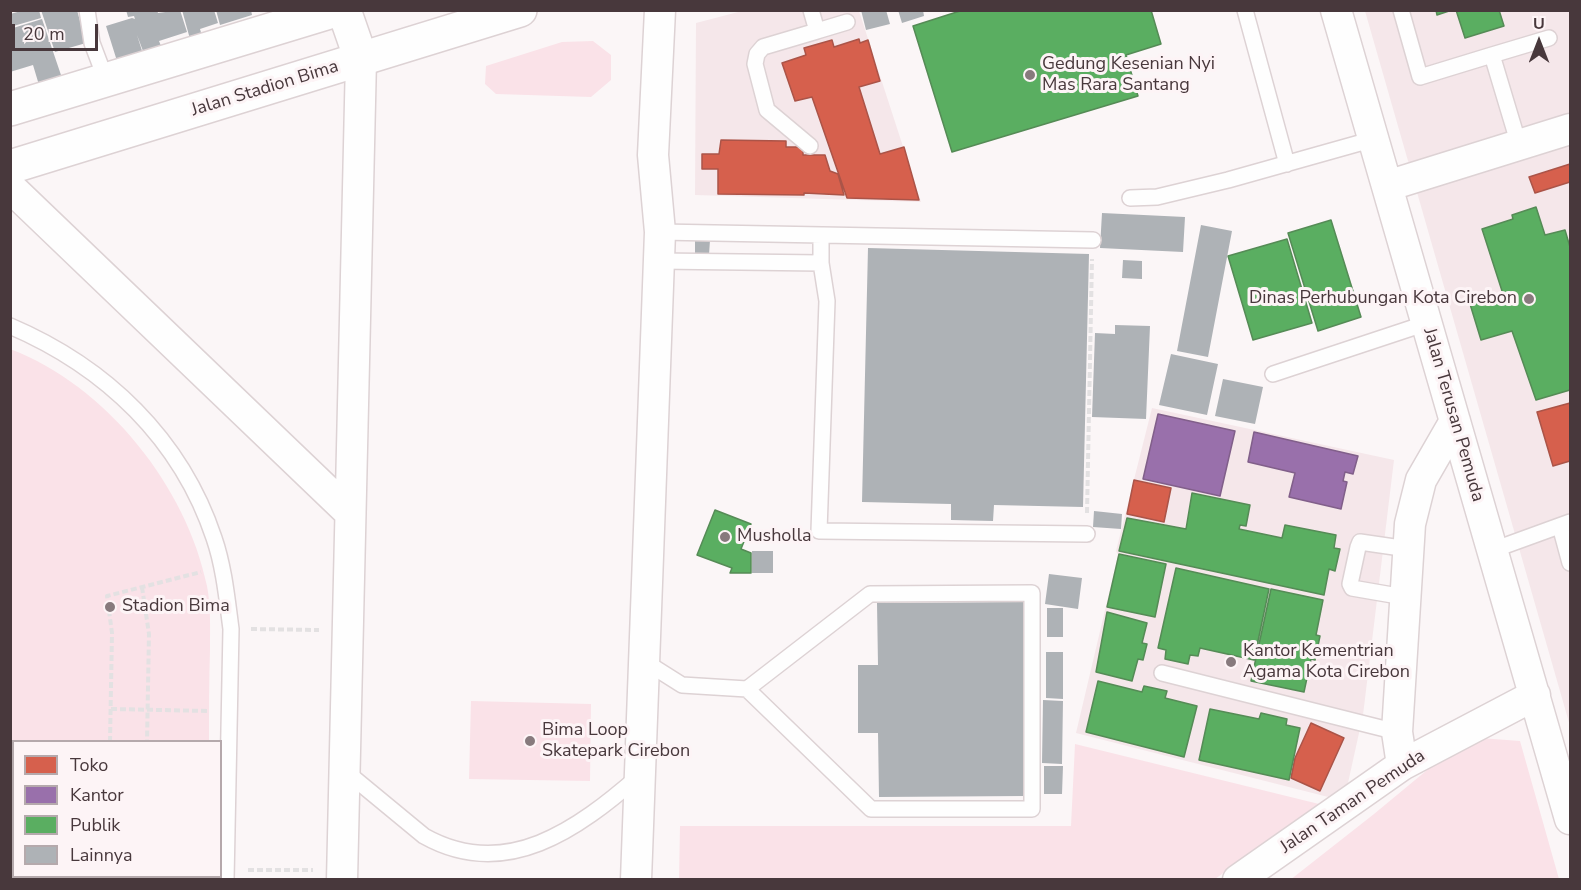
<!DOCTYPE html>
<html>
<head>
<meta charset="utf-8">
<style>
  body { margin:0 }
  #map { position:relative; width:1581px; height:890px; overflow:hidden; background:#fbf6f7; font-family:"Nunito Sans",sans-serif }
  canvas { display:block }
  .frame { position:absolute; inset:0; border:12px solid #48383c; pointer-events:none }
  .legend { position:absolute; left:12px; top:740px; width:210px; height:138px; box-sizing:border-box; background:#fdf4f6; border:2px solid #b5a9ac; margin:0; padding:8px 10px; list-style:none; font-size:18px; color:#48383c }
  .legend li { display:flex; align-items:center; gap:12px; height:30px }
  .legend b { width:30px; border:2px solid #b5a9ac }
  .north { position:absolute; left:1509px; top:12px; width:60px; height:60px; -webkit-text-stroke:4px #fdf4f6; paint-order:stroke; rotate:0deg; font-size:16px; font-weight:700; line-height:24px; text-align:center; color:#48383c }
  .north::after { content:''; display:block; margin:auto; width:21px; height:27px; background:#48383c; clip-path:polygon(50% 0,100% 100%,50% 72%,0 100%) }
  .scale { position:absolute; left:12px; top:24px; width:86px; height:27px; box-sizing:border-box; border:3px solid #48383c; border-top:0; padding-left:8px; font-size:18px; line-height:21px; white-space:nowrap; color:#48383c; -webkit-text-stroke:4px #fdf4f6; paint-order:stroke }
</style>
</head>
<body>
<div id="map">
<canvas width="1581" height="890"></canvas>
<div class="frame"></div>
<ul class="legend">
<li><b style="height:16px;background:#d6604d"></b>Toko</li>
<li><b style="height:16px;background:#9970ab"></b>Kantor</li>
<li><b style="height:16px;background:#5aae61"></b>Publik</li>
<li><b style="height:16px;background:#aeb2b6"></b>Lainnya</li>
</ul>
<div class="north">U</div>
<div class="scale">20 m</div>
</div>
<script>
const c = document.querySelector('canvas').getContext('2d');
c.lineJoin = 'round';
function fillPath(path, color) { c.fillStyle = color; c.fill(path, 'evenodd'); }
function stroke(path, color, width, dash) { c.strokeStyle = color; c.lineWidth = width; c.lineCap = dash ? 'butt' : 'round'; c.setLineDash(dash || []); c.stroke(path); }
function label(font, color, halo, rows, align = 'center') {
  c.font = font + ' "Nunito Sans",sans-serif'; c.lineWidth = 6; c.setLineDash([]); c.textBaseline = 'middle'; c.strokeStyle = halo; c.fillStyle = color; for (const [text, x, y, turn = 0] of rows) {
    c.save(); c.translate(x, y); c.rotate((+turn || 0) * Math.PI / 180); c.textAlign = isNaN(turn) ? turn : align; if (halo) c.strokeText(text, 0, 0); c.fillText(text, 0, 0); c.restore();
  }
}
const built = new Path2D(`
  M742,11h117l62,191 -226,-7 1,-172z
  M1365,11h205v715z
  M1152,408l242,52 -31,255 -19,86 -268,-68 42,-178 -2,-4z`);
const green = new Path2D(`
  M593,41l18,14v25l-20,17 -95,-3 -11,-10 1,-18 76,-24z
  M10,349c96,36 177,138 197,237 4,20 3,43 3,64 -1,30 -1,61 -1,91l-195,1v134h192v3h-195z
  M471,701l120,3 -1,77 -121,-2z
  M1467,737l53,4 39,138 -269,1 84,-66z
  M1075,744l244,60 -104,75 -536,1 1,-54h391z`);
const shops = new Path2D(`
  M859,39l1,4 8,-3 12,41 -21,6 21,67 24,-7 15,53 -72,-2 -35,-101 -17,4 -13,-38 24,-8 -2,-7 28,-8 2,7z
  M721,140l65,1v6h17v8h22l5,16 8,3 6,21 -40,-2v2l-86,-1v-25h-16v-15h17z
  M1570,164v18l-35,11 -6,-16z
  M1570,403v58l-17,5 -16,-54z
  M1134,480l37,8 -7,34 -37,-8z
  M1311,723l33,15 -24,53 -29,-13 4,-20z`);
const offices = new Path2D(`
  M1158,414l77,17 -15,65 -77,-17z
  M1254,432l104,24 -5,18 -8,-2 -2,9 4,1 -6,27 -52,-12 6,-24 -47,-11z`);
const public = new Path2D(`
  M963,10h188l10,34 -35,11 12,41 -186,56 -39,-126z
  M1436,10h16l-15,5z
  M1456,10h43l5,16 -39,12z
  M1536,207l9,28 20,-5 5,17v143l-34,10 -24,-69 -31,9 -11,-36 33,-10 -21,-65 31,-10 -1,-4z
  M1331,220l30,97 -43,14 -30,-98z
  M1287,239l25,84 -59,17 -25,-84z
  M1192,493l58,12 -4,21 -6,-1 -1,4 43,9 3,-13 51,10 -2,13 6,1 -5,22 -6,-2 -5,26 -205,-44 8,-33 59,11z
  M715,510l36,14 -10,25 10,4v20h-21l2,-5 -35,-13z
  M1119,554l47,10 -11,53 -48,-10z
  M1176,568l93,21 -15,71 -54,-12 -2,8 -8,-1 -2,9 -23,-5 1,-9 -8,-2z
  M1271,589l52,11 -7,35 4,1 -5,24 -4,-1 -7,33 -53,-11z
  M1107,612l40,11 -5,20 5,1 -4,16 -5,-1 -6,22 -36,-9z
  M1098,681l44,11 2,-6 23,5 -2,7 32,8 -13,51 -98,-25z
  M1210,709l49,10 2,-6 26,6 -1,6 14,3 -11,52 -90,-20z`);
const building = new Path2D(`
  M25,10h14l2,8 -31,9v-13z
  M41,10h36l9,33 -31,9z
  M126,10h31l1,3 22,-3 7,22 -28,9 2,5 -18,5 -6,-16 6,19 -26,7 -11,-35 26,-8 3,1 -1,-3 -6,1z
  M182,10h32l4,13 -18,6 2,7 -12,3z
  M216,10h35l1,5 -32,10z
  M861,10h25l4,14 -24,6z
  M898,10h25l1,6 -22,7z
  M42,19l20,59 -23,7 -6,-20 -23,7v-43z
  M1102,213l83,4 -2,35 -83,-4z
  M1201,225l31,6 -24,126 -31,-6z
  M695,239l15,1 -1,15 -14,-1z
  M868,248l221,6 -6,253 -89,-2 -1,16 -42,-1v-16l-89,-2z
  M1123,260l19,1v18l-20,-1z
  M1115,325l35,1 -4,93 -54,-2 3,-84 20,1z
  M1171,354l47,10 -11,51 -48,-10z
  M1223,379l40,8 -8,37 -40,-8z
  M1094,511l28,3 -1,15 -28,-2z
  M752,551h21v22h-21z
  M1049,574l33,4 -4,31 -33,-5z
  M1024,602l1,194 -146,1 -1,-64h-20v-68h20l-1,-62z
  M1047,608h16v29h-16z
  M1046,652h17v47l-17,-1z
  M1043,700l20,1 -1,63 -20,-1z
  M1044,766h19l-1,28h-18z`);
const path = new Path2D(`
  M1087,513l5,-254
  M142,587l7,47 -2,108
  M251,629l68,1
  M111,709l98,2
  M110,742l2,-109 -5,-37 94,-24
  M248,870h65
  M107,880v-4
  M144,880v-4`);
const lane = new Path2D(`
  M87,10l5,33 14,37
  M1245,10l42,154
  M1401,10l19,67 72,-22
  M817,31l30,-9
  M1519,145l-27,-90 57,-17
  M810,146l-43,-36 -12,-46 2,-10 6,-7 54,-16 -6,-21
  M1130,198l27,-1 71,-17 146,-41
  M660,232l433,8
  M821,235v28l6,38 -8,230 268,3
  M659,261l162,2
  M10,326c96,41 171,113 204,212 10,29 13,61 17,91l-5,251
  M1273,374l154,-51
  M1560,526l10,37
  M1493,550l77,-28
  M1404,597l-52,-9 -2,-4 8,-37 2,-5 48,7
  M644,661l38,24 65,4 123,-95 162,-1v216h-161l-124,-120
  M1162,673l235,59
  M344,770l80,66c82,46 154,-7 215,-60`);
const street = new Path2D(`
  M1336,10l234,809
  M1387,186l183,-57
  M10,187l339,325
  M1402,765l-5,-33 13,-208 11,-44 34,-59
  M342,880l19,-821
  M636,880l24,-648 -7,-77 7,-145
  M1238,880l164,-115 133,-70`);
const secondary = new Path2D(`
  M344,10l17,49
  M10,109l326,-99
  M10,167l510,-157`);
const markers = [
  [1030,75,6,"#877a7d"],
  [1529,299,6,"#877a7d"],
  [725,537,6,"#877a7d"],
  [110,607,6,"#877a7d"],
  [1231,662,6,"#877a7d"],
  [530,741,6,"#877a7d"]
];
const poiNames = [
  ["Gedung Kesenian Nyi",1042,65],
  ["Mas Rara Santang",1042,86],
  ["Dinas Perhubungan Kota Cirebon",1517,299,"right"],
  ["Musholla",737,537],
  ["Stadion Bima",122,607],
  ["Kantor Kementrian",1243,652],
  ["Agama Kota Cirebon",1243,673],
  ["Bima Loop",542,731],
  ["Skatepark Cirebon",542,752]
];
const streetNames = [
  ["Jalan Stadion Bima",265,89,-17],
  ["Jalan Terusan Pemuda",1453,415,74],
  ["Jalan Taman Pemuda",1353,802,-34]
];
fillPath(built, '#f5e7ea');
fillPath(green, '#fae2e8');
fillPath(shops, '#d6604d');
stroke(shops, '#ab5448', 1.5);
fillPath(offices, '#9970ab');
stroke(offices, '#815f8a', 1.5);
fillPath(public, '#5aae61');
stroke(public, '#558b56', 1.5);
fillPath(building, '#aeb2b6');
stroke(lane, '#ddd2d4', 18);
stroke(street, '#ddd2d4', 33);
stroke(secondary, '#ddd2d4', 36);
stroke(path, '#e3e1e2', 4, [6, 3]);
stroke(lane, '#fefefe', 15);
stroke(street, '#fefefe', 30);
stroke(secondary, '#fefefe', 33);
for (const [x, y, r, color] of markers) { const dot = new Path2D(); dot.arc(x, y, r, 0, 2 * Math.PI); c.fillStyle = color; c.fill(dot); stroke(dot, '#fdf4f6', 2); }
label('18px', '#48383c', '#fdf4f6', poiNames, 'left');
label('18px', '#48383c', '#fdf4f6', streetNames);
</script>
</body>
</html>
